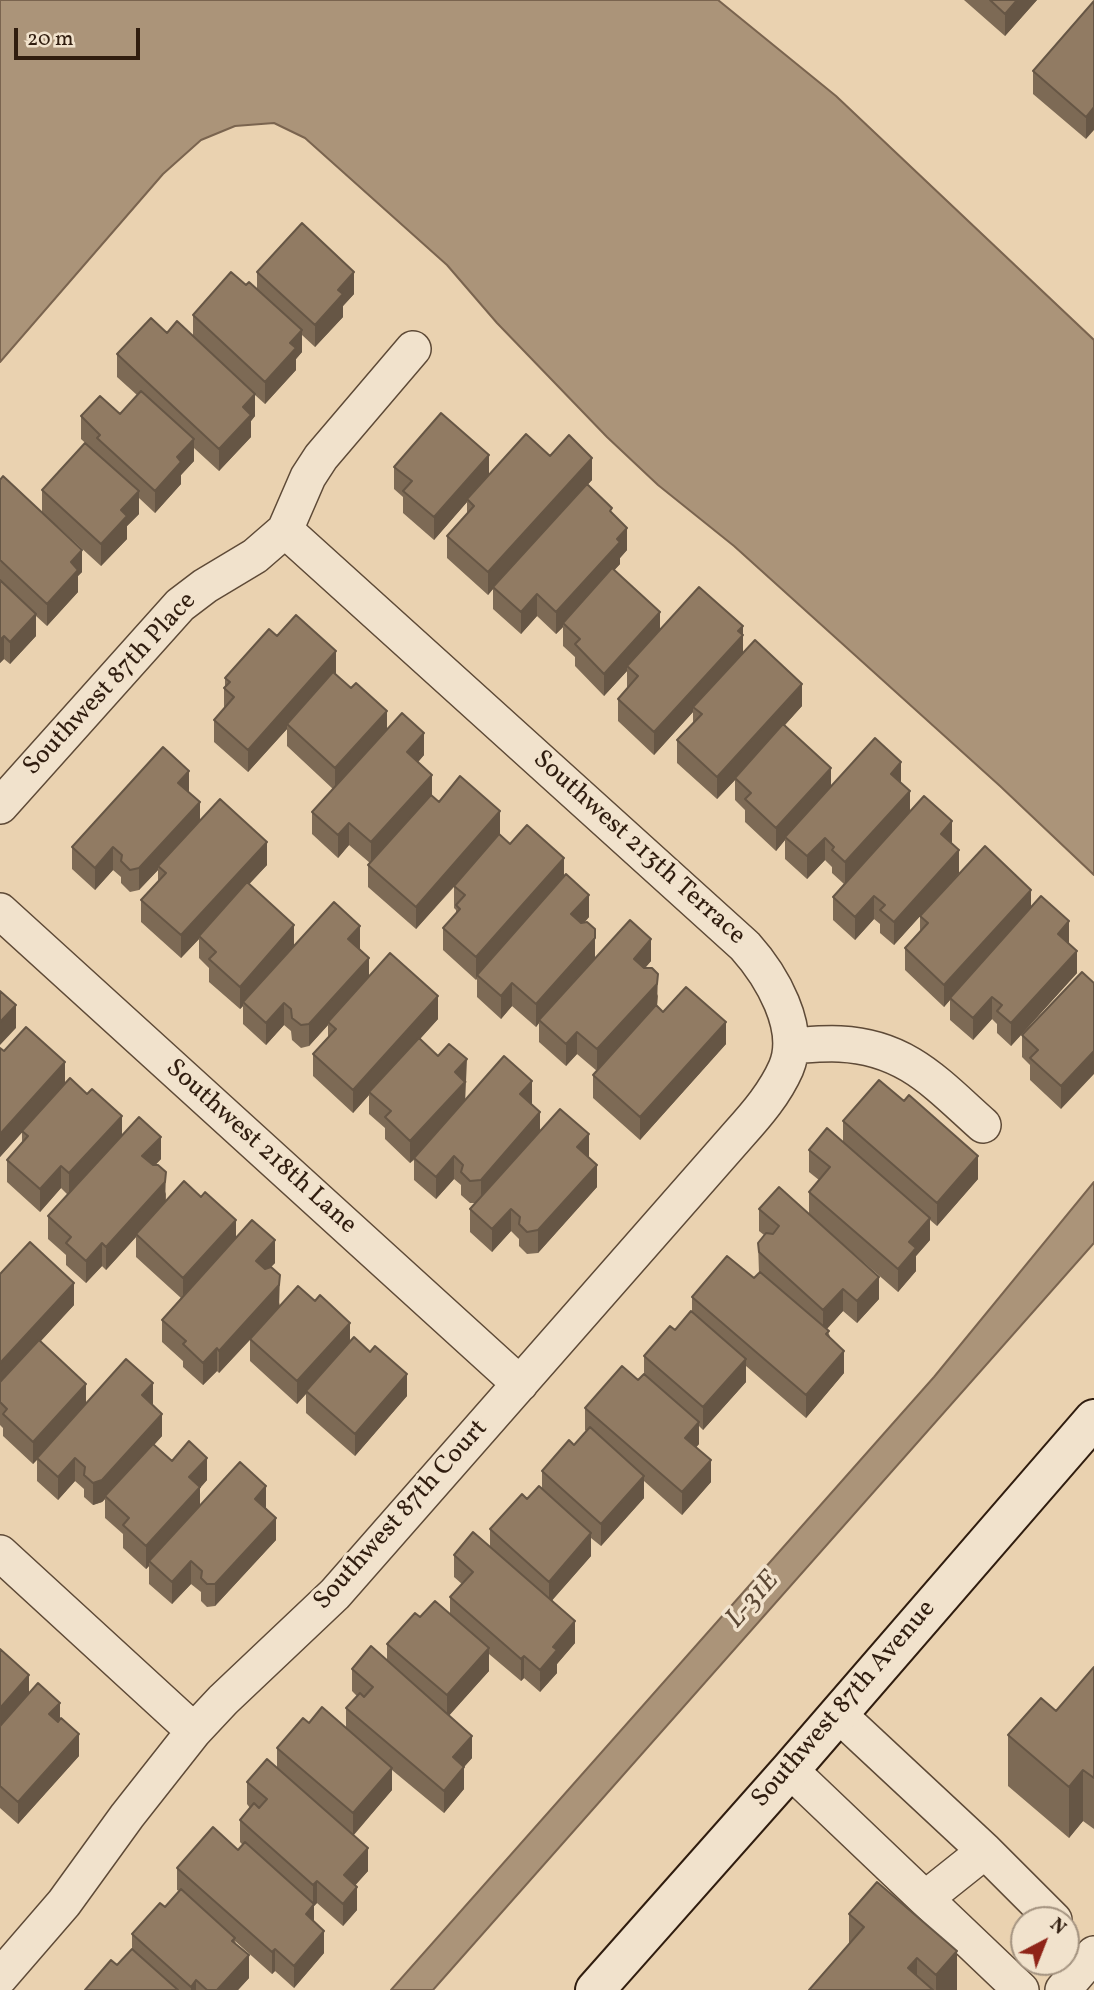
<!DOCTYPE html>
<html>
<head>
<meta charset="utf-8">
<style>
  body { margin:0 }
  #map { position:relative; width:1094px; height:1990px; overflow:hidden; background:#ead2b0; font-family:Vollkorn,serif }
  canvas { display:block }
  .north { position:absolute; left:1010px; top:1906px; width:70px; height:70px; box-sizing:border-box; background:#f1e2cc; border:2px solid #a49380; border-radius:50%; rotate:42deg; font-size:19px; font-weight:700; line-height:28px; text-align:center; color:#301d0f }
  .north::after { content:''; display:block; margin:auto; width:24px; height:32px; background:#8f2418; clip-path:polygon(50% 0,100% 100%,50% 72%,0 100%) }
  .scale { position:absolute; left:14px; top:28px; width:126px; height:32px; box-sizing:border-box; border:4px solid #301d0f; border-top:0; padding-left:9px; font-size:21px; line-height:24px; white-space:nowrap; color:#301d0f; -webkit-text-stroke:5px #f1e2cc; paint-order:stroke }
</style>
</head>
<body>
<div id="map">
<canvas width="1094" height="1990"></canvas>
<div class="north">N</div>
<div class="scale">20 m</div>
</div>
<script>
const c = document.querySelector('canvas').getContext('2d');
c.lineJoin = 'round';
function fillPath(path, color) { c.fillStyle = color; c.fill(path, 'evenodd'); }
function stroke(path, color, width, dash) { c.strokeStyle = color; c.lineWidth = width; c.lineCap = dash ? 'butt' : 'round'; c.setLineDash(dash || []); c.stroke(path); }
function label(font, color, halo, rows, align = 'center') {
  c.font = font + ' Vollkorn,serif'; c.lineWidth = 7; c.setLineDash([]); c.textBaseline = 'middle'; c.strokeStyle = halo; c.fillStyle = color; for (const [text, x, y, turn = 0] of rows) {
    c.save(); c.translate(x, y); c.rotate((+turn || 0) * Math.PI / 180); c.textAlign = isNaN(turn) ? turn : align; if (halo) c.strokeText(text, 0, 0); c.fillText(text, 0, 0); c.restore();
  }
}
const water = new Path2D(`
  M0,0h718l118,96 258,244v535l-94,-89 -266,-240 -76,-61 -51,-48 -110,-114 -50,-58 -142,-127 -31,-15 -39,3 -34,14 -38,34 -163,188z
  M1094,1182v61l-661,747h-42l543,-613z`);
const street = new Path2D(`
  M0,806l180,-201 25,-19 50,-30 30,-26 23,-53 13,-20 92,-108
  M0,911l520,473
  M791,1046c16,-1 33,-3 49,-2 66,3 97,40 143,81
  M0,1553l194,178
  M838,1714l147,137 69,69
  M790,1770l231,220
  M926,1898l59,-47
  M0,1977l64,-74 63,-87 67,-85 29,-31 112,-106 404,-460c18,-20 36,-41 47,-66 17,-40 -15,-93 -41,-122l-460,-416
  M1063,1990l31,-36`);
const secondary = new Path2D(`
  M595,1990l195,-220 304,-351`);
const wall = new Path2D(`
  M964,0h73l-32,36z
  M1094,1l-8,138 -53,-45v-23z
  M257,272l97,22 -11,12v11l-28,30 -13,-12v17l-6,7v11l-31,34 -10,-9v21l-4,5v16l-32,34 -25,-23v13l-13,14v9l-26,29 -16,-15v16l-12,12v13l-26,27 -46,-42 27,48 -4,4v16l-31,34 -11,-10v20l-26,28 -6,-5 -4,4v-183l42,32v-22l55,-36 -16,-15v-23l39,-2 17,-19 -20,-18v-23l50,-21 26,4v-22l53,-30 11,4z
  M550,456l42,24 -5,5 25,28 15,37 -7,8v6l-6,6 46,60 83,-4v27l59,53 -17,19 46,61 70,-3 9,29 42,31 7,30 -65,72 -14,-12v-9l-6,-5 -19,21 -22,-20v-23l11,-13 -12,-11v-6l-7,-7 -18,19 -22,-20v-19l-9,11 -31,-29v-12l-10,-10v-20l-18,19 -40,-36v-23l16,-17v-11l-39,43 -36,-34v-22l9,-10v-18l-23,25 -29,-30v-9l-12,-11v-19l-7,7 -19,-18 -16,18 -28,-25v-20l-5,6 -41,-37v-22l20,-22v-12l-33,38 -31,-27v-16l-9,-8v-22l95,8z
  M277,636l59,38 51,56 37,25 -6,7 14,34 7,6 61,32 10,10 54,33 25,40 -5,6 11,35 56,3 -6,7 13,28 -1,10 6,6 63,32 -86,96 -47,-42v-23l4,-4 -20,-17 -11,12 -27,-24v-19l-3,4 -24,-21 -11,13 -24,-22v-18l-1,1 -33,-30v-22l13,-14v-4l-2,-2v-21l-38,42 -48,-42v-22l2,-2 -21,-18 -11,13 -26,-24v-22l21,-23 -46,-43v-17l-39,43 -34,-30v-22l10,-11v-21l1,-1v-9z
  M189,792l11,29 67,44 -18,19 45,61 66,4 9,28 69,42 -18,20 47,43 -2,1v17l67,4 8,27 49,26 8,30 -59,66 -11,1 -8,-8v-7l-8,-8 -19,21 -22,-20v-23l6,-6h-6l-9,-8v-10l-7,-6 -18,20 -22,-19v-20l-4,3 -25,-24v-11l-16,-14v-19l-16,18 -40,-37v-22l15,-17v-12l-19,21 -8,2 -9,-8 -1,-9 -7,-6 -18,20 -23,-21v-18l-3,3 -31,-27v-14l-10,-10v-19l-18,19 -40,-36v-22l17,-18v-12l-19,20 -9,2 -9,-9v-6l-8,-7 -18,20 -23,-21v-22z
  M1031,907l38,36 8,30 -66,73 -14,-13v-9l-5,-5 -19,21 -23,-20v-20l-6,7 -39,-37v-22l15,-16v-16z
  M1082,972l-21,137 -31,-29v-15l-8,-8v-22z
  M4,1051l61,32 57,53 39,23 -6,6 11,29v8l70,36 39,25 -5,4 10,39 70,36 57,54 -52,60 -49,-43v-20l-9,11 -47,-43v-21l-31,33 -2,-2 -14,14 -20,-18v-6l-21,-19v-22l19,-22 -45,-41v-20l-30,33 -4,-4 -16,17 -20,-18v-10l-18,-16v-23l20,-21 -7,-7 -21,24 -33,-30v-22l15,-18v-10l-22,25z
  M843,1121l135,58 -41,47 -7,-6v20l-14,16v15l-18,21 -61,-53 42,60 -22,24 -14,-12 -16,18 17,44 -38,45 -60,-52v16l-43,48 -4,-4v18l-3,3 15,35 -29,33 -38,-34v17l-43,48 -10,-8v18l-39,44 23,43 -18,21v9l-17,19 -16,-14 -3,3 -32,-27v17l-40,44 23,43 -8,9v22l-20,24 -52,-43v20l-39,45 15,36 -13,14 2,25 -14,16 -26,-23 -3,3v16l10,31 -30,35 -19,-17 -3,3 -37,-33 14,37 -11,12h-153l32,-25 15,-15v-16l33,-27 14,-16 -2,-1v-22l61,-18 5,-5 -3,-3v-22l10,-12 -3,-4v-22l30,-14v-20l32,-25 37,4v-19l11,-12 -5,-5v-22l35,-9v-16l33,-27 30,-3v-17l12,-13 -8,-7v-22l36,-9v-17l52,-41v-17l32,-26 12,-14 -1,-1v-22l53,-28 6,-6v-18l31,-26 17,-19v-14l62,-19 5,-5 -1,-30 6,-8 -5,-4v-22l50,4v-21l10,-12 -10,-8v-22l34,-8z
  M0,1274l74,31 -34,37 46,61 67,2 9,31 -8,9 18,16 35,19 -7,8v17l66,3 10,32 -61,66 -8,1 -6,-6v-9l-10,-8 -19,20 -23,-20v-18l-3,3 -23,-21v-14l-18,-16v-19l-3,3 -9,3 -9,-8v-8l-9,-8 -17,19 -21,-19v-21l-4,4 -30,-28v-8l-3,-3z
  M0,1649l29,44 31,27 19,36 -61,68 -18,-16z
  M1094,1667v162l-11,-8 -14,17 -61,-52v-51l48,-24z
  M877,1882l80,108h-148l40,-46v-30z`);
const shadedWall = new Path2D(`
  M1017,0h20l-32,36v-22z
  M1094,107v23l-8,9v-22z
  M354,272v22l-11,12v11l-28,30v-22l23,-35z
  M302,330v22l-6,7v11l-31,34v-22l25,-39z
  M255,394v22l-4,5v16l-32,34v-22l24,-42z
  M194,439v22l-13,14v9l-26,29v-22l22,-34z
  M489,455v22l-22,22v3l-33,38v-23z
  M592,458v22l-98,108 -1,-1v2l-5,6v-23z
  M139,491v23l-12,12v13l-26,27v-22l20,-34z
  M627,528v22l-7,8v6l-55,61 -2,-2v4l-7,7v-22z
  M82,550v22l-4,4v16l-31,34v-22l24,-42z
  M537,594v22l-16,18v-22z
  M660,612v22l-33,32v5l-23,25v-22z
  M36,614v22l-26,28v-22z
  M743,626v32l-50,49v5l-39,43v-23z
  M4,636v23l-4,4v-23z
  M336,651v23l-47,52 -2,-2v5l-39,43v-22z
  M802,684v22l-66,73 -1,-1v2l-18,19v-22z
  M387,711v22l-52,57v-22z
  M424,733v22l-17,20v-23z
  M901,762v23l-10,-11z
  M831,768v22l-46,47v3l-9,11v-23z
  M189,771v22l-11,-10z
  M432,775v23l-61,66v-22z
  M910,791v22l-65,72v-23z
  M200,802v22l-42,42v4l-19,20v-22z
  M500,811v23l-84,95v-22z
  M952,821v22l-11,13v-22z
  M349,823v22l-11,13v-23z
  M825,838v22l-18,19v-23z
  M267,842v23l-67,72 -1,-1v3l-18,19v-23z
  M113,847v23l-18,20v-22z
  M959,850v23l-65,72v-23z
  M564,858v23l-87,94 -1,5v-23z
  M1031,890v22l-81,86v2l-6,7v-22z
  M589,895v22l-18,20v-23z
  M874,896v23l-19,21v-23z
  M1069,921v22l-11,13v-22z
  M294,925v22l-51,55v4l-3,3v-22z
  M360,926v23l-12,12v-22z
  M595,938v22l-56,60v3l-3,4v-23z
  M651,939v22l-17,20v-22z
  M1077,951v22l-66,73v-23z
  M369,958v23l-41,41v3l-19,21v-22z
  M658,974l-1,32 -60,66v-23z
  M512,983v23l-11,13v-23z
  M438,996v23l-67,74 -2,-1v3l-16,18v-23z
  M992,997v22l-19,21v-22z
  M284,1003v22l-18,20v-22z
  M16,1005v23l-16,17v-23z
  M726,1022v22l-86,96v-23z
  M577,1032v22l-11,12v-22z
  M1094,1051v23l-33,35v-23z
  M467,1059l-2,45 -55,59v-22l45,-69z
  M65,1062v23l-65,72v-23z
  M532,1081v23l-12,13v-23z
  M540,1112v23l-59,67v-22z
  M122,1116v22l-53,58v-23z
  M589,1134v23l-12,13v-23z
  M161,1137v22l-19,20v-23z
  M454,1156v23l-18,20v-22z
  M978,1156v23l-41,47v-23z
  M597,1165v22l-59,66v-23z
  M61,1166v22l-21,24v-23z
  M166,1172l-1,32 -29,30v3l-30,33v-23z
  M511,1209v22l-19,21v-23z
  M930,1218v22l-14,16v15l-18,21v-23l11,-27z
  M236,1220v22l-53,58v-22z
  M275,1240v23l-19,20v-22z
  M102,1243v23l-16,17v-22z
  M280,1275l-1,33 -60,65v-22z
  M879,1277v22l-22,24v-22z
  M74,1283v22l-74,80v-22z
  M843,1289v22l-20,22v-23z
  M350,1323v23l-53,58v-23z
  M217,1348v23l-14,14v-22z
  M844,1351v22l-38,45v-23z
  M746,1359v23l-43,48v-23z
  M407,1374v22l-52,60v-22z
  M153,1383v22l-11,-10z
  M86,1384v22l-53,58v-22z
  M162,1414v22l-55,61 -2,-1v3l-3,3 -9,3v-22z
  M699,1422v22l-14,16v-22z
  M75,1458v23l-17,19v-23z
  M207,1458v22l-7,8v22l-51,51v5l-3,3v-23l43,-69z
  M711,1460v22l-29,33v-23z
  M644,1476v22l-43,48v-22z
  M266,1486v22l-11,13v-22z
  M276,1518v22l-61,66v-22z
  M591,1533v23l-42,48v-22z
  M191,1561v23l-19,20v-22z
  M575,1621v22l-18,21v9l-17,19v-22l13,-23z
  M489,1648v23l-42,47v-23z
  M524,1656v22l-3,3v-22z
  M29,1675v23l-29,33v-23z
  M60,1703v22l-11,-11z
  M79,1734v22l-61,68v-22z
  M472,1736v22l-8,9v22l-20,24v-22l9,-34z
  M392,1768v22l-39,46v-23z
  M1083,1770v51l-14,17v-51z
  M368,1848v23l-24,27v-23z
  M317,1881v22l-3,3v20l-8,-12 7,-8v-21z
  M357,1887v23l-14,16v-22z
  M324,1931v22l-30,35v-22z
  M275,1949v22l-3,3v-22z
  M957,1951v39h-21v-15z
  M249,1955v23l-11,12h-21z
  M917,1958v32l-9,-22z
  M196,1980v10h-5v-3z`);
const building = new Path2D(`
  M990,0h27l-12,14z
  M1094,1v106l-8,10 -53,-46z
  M302,223l52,49 -16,18 5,4 -28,31 -58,-53z
  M231,272l15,13 3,-3 53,48 -12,13 6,5 -31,34 -72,-67z
  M151,318l16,15 10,-12 78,73 -12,13 8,8 -32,34 -102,-95z
  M141,391l53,48 -17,18 4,5 -26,29 -58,-53 3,-3 -19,-19 19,-20 20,18z
  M441,413l48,42 -55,62 -31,-26 9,-10 -18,-14z
  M526,434l24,22 19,-21 23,23 -104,114 -41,-36 27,-30 -7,-7z
  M85,443l54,48 -18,19 6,6 -26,28 -59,-54z
  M3,476l79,74 -11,12 7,8 -31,34 -47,-44v-80z
  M587,484l25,24 -2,3 17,17 -10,11 3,3 -64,70 -19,-18 -16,18 -28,-25z
  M612,568l48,44 -56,62 -29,-30 5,-5 -17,-16z
  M0,580l36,34 -26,28 -6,-6 -4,4z
  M699,587l44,39 -5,5 5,4 -89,97 -36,-33 20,-23 -11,-10z
  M296,615l40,36 -88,99 -34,-30 20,-23 -10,-9 6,-6 -5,-4 44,-49 8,7z
  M755,640l47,44 -85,93 -40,-37 25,-26 -9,-7z
  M333,672l18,16 5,-5 31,28 -52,57 -48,-44z
  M402,713l22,20 -17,19 25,23 -61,67 -22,-19 -11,12 -26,-23z
  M783,724l48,44 -55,60 -31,-29 6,-6 -16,-15z
  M875,738l26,24 -10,12 19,17 -65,71 -13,-12 2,-3 -9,-9 -18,18 -22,-19z
  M163,747l26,24 -11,12 22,19 -61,66 -9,2 -9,-9 1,-6 -9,-8 -18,21 -23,-21z
  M460,776l40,35 -84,96 -48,-42 63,-70 8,7z
  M924,796l28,25 -11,13 18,16 -65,72 -14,-12 5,-5 -11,-9 -19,21 -22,-20z
  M220,799l47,43 -86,93 -40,-35 25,-27 -8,-7z
  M527,825l37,33 -88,99 -33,-29 17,-19 -4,-4 9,-10 -11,-9 45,-52 11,10z
  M985,846l46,44 -87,95 -39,-37 23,-25 -8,-7z
  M566,874l23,21 -18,19 10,9 6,-1 8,7v9l-59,66 -24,-21 -11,13 -24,-21z
  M247,882l47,43 -54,62 -31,-28 7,-7 -17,-16z
  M1041,896l28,25 -11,13 19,17 -66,72 -14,-12 5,-6 -10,-8 -19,21 -23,-20z
  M334,902l26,24 -12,13 21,19 -60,66 -8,1 -9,-7 -1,-9 -7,-6 -18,20 -23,-21z
  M630,920l21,19 -17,20 10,9h8l6,6 -1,10 -60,65 -20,-17 -11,12 -27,-24z
  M390,953l48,43 -85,94 -40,-36 23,-25 -8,-7z
  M1082,972l12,11v68l-33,35 -31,-28 8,-8 -16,-15z
  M686,987l40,35 -86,95 -47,-42 63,-70 7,7z
  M0,991l16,14 -16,17z
  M26,1027l39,35 -65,72v-86l4,3z
  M419,1038l19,18 11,-12 18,15 -12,13 10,10 -55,59 -25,-24 6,-6 -22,-19z
  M504,1056l28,25 -12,13 20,18 -59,68 -11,1 -9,-9 2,-7 -9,-9 -18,21 -22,-19z
  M70,1078l17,16 5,-5 30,27 -53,57 -8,-7 -21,23 -33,-29 21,-24 -6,-5z
  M879,1080l25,21 5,-6 69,61 -41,47 -94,-82z
  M560,1109l29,25 -12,13 20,18 -59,65 -11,2 -8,-8 1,-7 -9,-8 -19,20 -22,-20z
  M139,1117l22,20 -19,19 11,9h5l8,7 -1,10 -59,65 -4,-4 -16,18 -20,-18 5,-6 -23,-21z
  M827,1128l103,90 -21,24 7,6 -18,21 -89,-77 21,-25 -21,-17z
  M184,1181l17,16 4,-5 31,28 -53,58 -47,-44z
  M779,1187l100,90 -22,24 -14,-12 -20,21 -64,-58 -1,-9 8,-10 7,1 6,-8 -20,-17z
  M252,1220l23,20 -19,21 9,8 6,-2 9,8 -1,10 -60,66 -2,-3 -14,15 -20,-19 3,-3 -24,-21z
  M30,1242l44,41 -74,80v-89z
  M727,1256l27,22 6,-6 69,59 -3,3 18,17 -38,44 -114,-98z
  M298,1286l17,15 5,-6 30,28 -53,58 -47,-42z
  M691,1311l55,48 -43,48 -59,-51 26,-30 5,4z
  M354,1337l16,15 5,-6 32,28 -52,60 -49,-43z
  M39,1340l47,44 -53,58 -30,-28 4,-5 -7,-7v-20z
  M126,1359l27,24 -11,12 20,19 -60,66 -9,3 -9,-8 1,-8 -10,-9 -17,19 -21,-19z
  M622,1366l16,14 6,-6 55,48 -14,16 26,22 -29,32 -97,-84z
  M590,1427l54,49 -43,48 -59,-53 27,-31 5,5z
  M189,1441l18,17 -18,19 11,10 -54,59 -23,-21 6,-7 -24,-22 48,-52 19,17z
  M240,1462l26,24 -11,13 21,19 -61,66h-8l-6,-6 1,-7 -11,-10 -19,21 -23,-21z
  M539,1486l52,47 -42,49 -59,-53 32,-35 5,5z
  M473,1532l102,89 -22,26 4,3 -17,20 -16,-14 -3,3 -71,-62 23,-25 -19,-17z
  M435,1601l54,47 -42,47 -60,-51 28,-31 5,4z
  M371,1646l101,90 -19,21 11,10 -20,24 -98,-83 14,-15 4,4 9,-10 -21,-18z
  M0,1649l29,26 -29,33z
  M1094,1667v111l-11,-8 -14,17 -61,-52 33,-37 15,13z
  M38,1683l22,20 -11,11 9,8 3,-4 18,16 -61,68 -18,-16v-60z
  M322,1707l70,61 -39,45 -76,-65 26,-30 6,5z
  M267,1759l101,89 -24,27 13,12 -14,17 -26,-23 -4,4 -73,-65 14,-17 5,5 8,-9 -20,-17z
  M213,1827l25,23 7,-8 69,62 -8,10 18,17 -30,35 -19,-17 -3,3 -95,-84z
  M877,1882l80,69 -21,24 -19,-17 -9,10 25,22h-124l55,-63 -15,-13z
  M181,1889l54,49 -3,3 17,14 -32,35h-10l-11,-10 -5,7 -59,-53 28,-31 5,4z
  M132,1949l46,41h-93l26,-30 6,5z`);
const streetNames = [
  ["Southwest 87th Place",111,685,-47],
  ["Southwest 213th Terrace",638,849,42],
  ["Southwest 218th Lane",260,1148,42],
  ["Southwest 87th Court",402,1516,-48],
  ["Southwest 87th Avenue",845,1705,-49]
];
const waterNames = [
  ["L-31E",754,1601,-49]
];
fillPath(water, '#ab9479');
stroke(water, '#7a644f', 2);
stroke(street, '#5e4a37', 38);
stroke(secondary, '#301d0f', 42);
stroke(street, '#f1e2cc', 35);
stroke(secondary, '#f1e2cc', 38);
fillPath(wall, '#7d6a55');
fillPath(shadedWall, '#665645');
fillPath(building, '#917b63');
stroke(building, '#665645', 2);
label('26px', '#301d0f', '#f1e2cc', streetNames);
label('italic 28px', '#5b4734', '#f1e2cc', waterNames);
</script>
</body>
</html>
